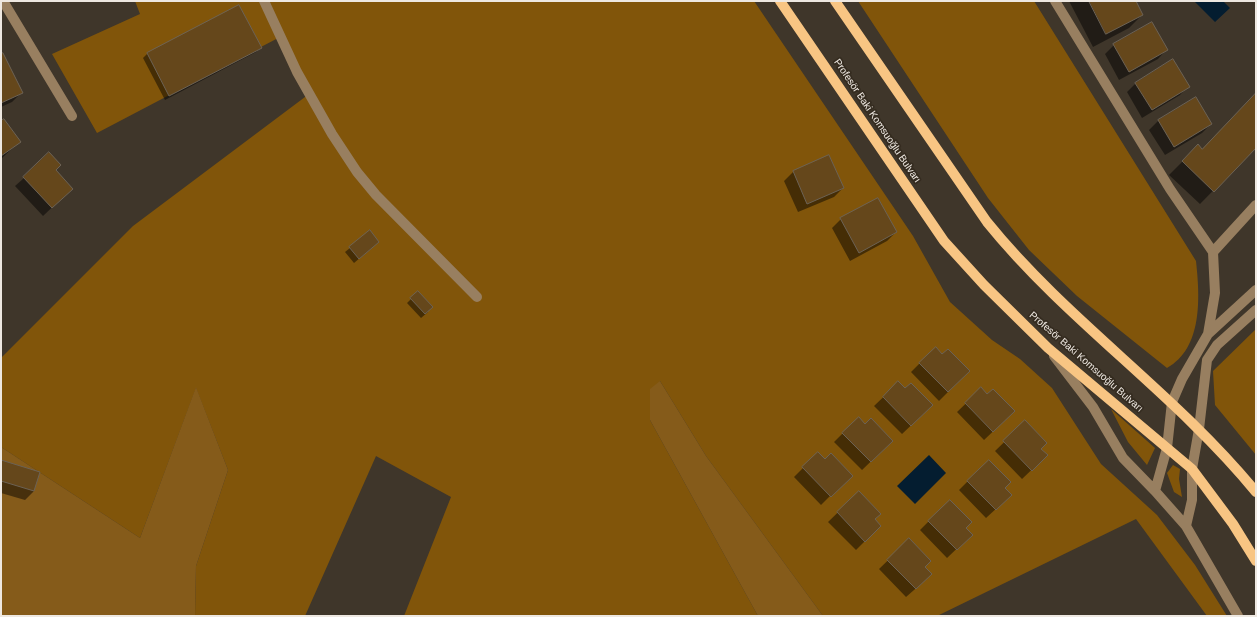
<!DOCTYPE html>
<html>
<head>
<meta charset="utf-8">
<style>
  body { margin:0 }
  #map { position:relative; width:1257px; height:617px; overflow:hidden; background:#3f362a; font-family:Arial,sans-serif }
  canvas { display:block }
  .frame { position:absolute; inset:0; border:2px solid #eee8e1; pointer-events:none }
</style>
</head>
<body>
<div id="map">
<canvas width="1257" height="617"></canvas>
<div class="frame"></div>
</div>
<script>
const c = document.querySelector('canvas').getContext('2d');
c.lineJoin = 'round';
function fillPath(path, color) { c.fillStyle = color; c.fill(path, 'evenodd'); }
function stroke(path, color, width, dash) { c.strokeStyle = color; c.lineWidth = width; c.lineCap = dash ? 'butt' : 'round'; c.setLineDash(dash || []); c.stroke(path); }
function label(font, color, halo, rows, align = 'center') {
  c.font = font + ' Arial,sans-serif'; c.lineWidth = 3.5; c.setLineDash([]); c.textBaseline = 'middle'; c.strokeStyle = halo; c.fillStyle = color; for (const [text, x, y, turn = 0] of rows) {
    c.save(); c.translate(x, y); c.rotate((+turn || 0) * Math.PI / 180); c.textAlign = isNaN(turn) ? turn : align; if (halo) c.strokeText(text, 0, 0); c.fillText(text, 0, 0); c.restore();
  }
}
const green = new Path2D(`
  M135,1h619l159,235 37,66 42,38 28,19 32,29 49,76 56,51 38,50 32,51h-20l-71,-97 -199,97h-114l-117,-160 -46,-75 -10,39 108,196h-354l47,-119 -75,-41 -71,160h-110l1,-50 32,-96 -32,-82 -56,150 -139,-91v-89l132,-132 176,-132 -29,-57 -183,96 -45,-79 88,-40z
  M858,1h176l162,260c4,36 7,87 -29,107l-90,-72 -48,-46 -41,-52z
  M1256,329v126l-41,-50 -2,-34z
  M1111,409l44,39 -8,17 -19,-23z
  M1173,465l7,4 -1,10 3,18 -8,-5 -7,-19z`);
const forest = new Path2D(`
  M660,381l46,75 117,160h-65l-108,-196v-31z
  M196,387l32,83 -32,96 -1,50h-194v-169l139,91z`);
const water = new Path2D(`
  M1194,1h29l7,7 -15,14z
  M929,455l17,18 -31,31 -18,-18z`);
const shadow = new Path2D(`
  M1069,1h66l7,14 -13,13 -36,19z
  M239,6l21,42 -4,4 -91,48 -22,-42 4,-4z
  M1114,45l52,5 -8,9 -39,21 -14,-26z
  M1,55l20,38 -9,9 -11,5z
  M1136,83l52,3 -8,9 -38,23 -15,-26z
  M1256,95v52l-56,57 -31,-29 16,-16 17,-9z
  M1196,98l15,26 -9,9 -37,22 -16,-25 9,-9z
  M1,122l18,20 -18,17z
  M829,156l14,32 -9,9 -36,15 -14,-31 9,-9z
  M24,178l39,19 -20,19 -28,-30z
  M841,219l55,13 -9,9 -37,20 -18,-33z
  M370,232l4,14 -20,17 -9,-11z
  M418,292l10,20 -7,6 -14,-15z
  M920,363l40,17 -21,21 -28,-29z
  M898,383l25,31 -21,20 -28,-28z
  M981,389l24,31 -21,20 -27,-28z
  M1025,422l15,27 7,6 -25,24 -27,-28z
  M865,425l27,16 -30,29 -28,-28 9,-9z
  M818,453l24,31 -21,21 -27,-28z
  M1,461l33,30 -9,9 -24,-7z
  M968,481l36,7 7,7 -25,23 -27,-28z
  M859,492l14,27 7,7 -24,24 -28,-28z
  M929,521l36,7 6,7 -24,23 -27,-28z
  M909,540l15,27 -2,16 -16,14 -27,-28z`);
const building = new Path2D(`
  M1089,1h47l7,14 -37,19z
  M239,5l23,43 -93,48 -22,-43z
  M1152,22l16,28 -39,22 -16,-28z
  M3,53l20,40 -22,10v-49z
  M1173,59l17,28 -38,23 -17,-27z
  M1256,93v55l-42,44 -32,-31 16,-17 4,5z
  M1196,97l16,27 -38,23 -16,-27z
  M4,119l17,23 -20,14v-35z
  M49,152l12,13 -5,5 17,19 -21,19 -29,-31z
  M829,155l15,33 -37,16 -14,-33z
  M878,198l19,34 -38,21 -19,-35z
  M370,230l9,12 -20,17 -10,-12z
  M418,291l15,16 -8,7 -15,-16z
  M936,347l6,7 6,-5 22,22 -22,21 -29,-29z
  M898,381l7,7 6,-5 22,22 -22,21 -28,-29z
  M981,387l6,7 6,-5 22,22 -22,21 -28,-29z
  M859,417l6,7 6,-6 22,23 -22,21 -29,-29z
  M1025,420l22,23 -6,6 7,6 -16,16 -29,-30z
  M818,452l7,7 6,-6 22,23 -22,21 -29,-30z
  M1,460l39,12 -6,19 -33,-10z
  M989,460l22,22 -6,6 7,7 -16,15 -29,-29z
  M859,491l22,23 -6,5 6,7 -16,16 -28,-30z
  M950,500l22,22 -6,6 7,7 -16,15 -29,-29z
  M909,538l22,23 -6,6 7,7 -16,15 -29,-29z`);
const minor = new Path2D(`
  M3,1l69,115
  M264,1l33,71 35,62 25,38 19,23 101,102
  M1055,1l115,188 43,63 43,-47
  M1208,334l7,-41 -2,-41
  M1054,356l39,51 30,51 32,33
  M1186,526l6,-26v-31l7,-40 8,-69 10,-15 39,-35
  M1238,616l-52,-90 -31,-35 12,-43 5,-46 10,-23 26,-45 48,-44`);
const major = new Path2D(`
  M780,1l164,240 40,44 64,63 144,121 41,55 23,37
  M835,1l152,221c80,99 188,171 269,270`);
const streetNames = [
  ["Profesör Baki Komsuoğlu Bulvarı",877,121,56],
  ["Profesör Baki Komsuoğlu Bulvarı",1086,362,41]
];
fillPath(green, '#81550a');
fillPath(forest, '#855b1a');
fillPath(water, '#041d30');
fillPath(shadow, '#0007');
fillPath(building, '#65471b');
stroke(building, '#6c6255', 1);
stroke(minor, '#987f60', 10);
stroke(major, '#f8c583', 10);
label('10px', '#eee8e1', '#352c20', streetNames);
</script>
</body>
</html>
